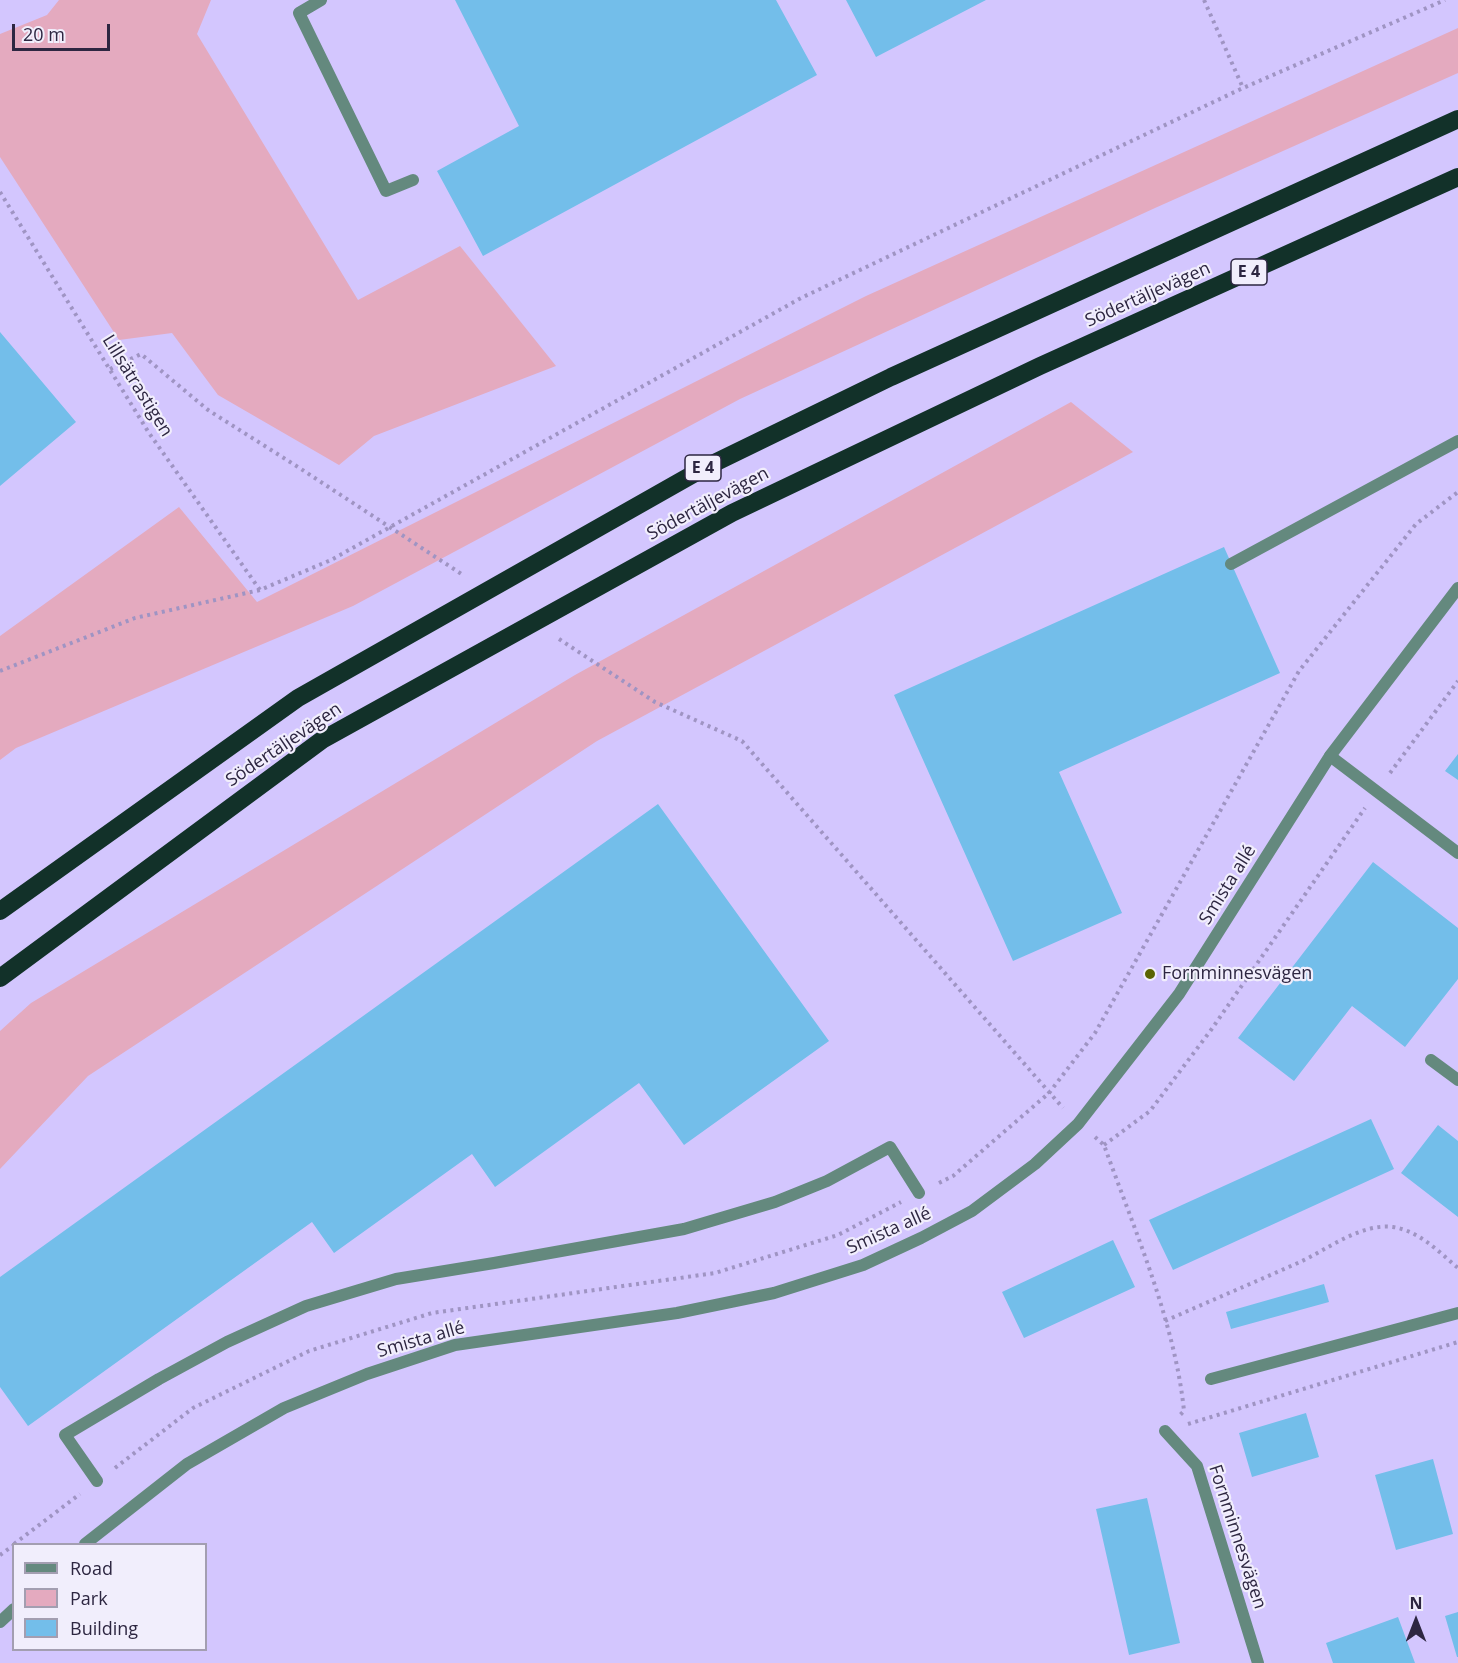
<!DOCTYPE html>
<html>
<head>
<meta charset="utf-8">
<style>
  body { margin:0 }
  #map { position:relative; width:1458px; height:1663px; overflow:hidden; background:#d3c6fe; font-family:"Open Sans",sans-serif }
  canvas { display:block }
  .legend { position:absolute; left:12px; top:1543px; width:195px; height:108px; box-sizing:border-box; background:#f1eefc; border:2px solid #a39eb1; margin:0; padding:8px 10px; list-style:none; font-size:18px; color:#2d2641 }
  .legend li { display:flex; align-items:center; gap:12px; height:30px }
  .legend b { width:30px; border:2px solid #a39eb1 }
  .north { position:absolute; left:1386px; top:1591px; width:60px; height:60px; -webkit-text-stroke:4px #f1eefc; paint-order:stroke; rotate:0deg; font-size:16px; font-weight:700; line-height:24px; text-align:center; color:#2d2641 }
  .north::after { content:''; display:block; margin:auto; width:21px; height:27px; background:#2d2641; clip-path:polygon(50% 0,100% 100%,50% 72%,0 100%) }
  .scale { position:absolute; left:12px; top:24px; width:98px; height:27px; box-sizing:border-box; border:3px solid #2d2641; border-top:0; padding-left:8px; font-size:18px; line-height:21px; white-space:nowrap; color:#2d2641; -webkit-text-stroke:4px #f1eefc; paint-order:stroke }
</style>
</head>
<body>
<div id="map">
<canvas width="1458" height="1663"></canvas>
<ul class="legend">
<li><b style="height:8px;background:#64897e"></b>Road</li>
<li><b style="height:16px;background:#e4aabf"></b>Park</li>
<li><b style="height:16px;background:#73beea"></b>Building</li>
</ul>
<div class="north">N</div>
<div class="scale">20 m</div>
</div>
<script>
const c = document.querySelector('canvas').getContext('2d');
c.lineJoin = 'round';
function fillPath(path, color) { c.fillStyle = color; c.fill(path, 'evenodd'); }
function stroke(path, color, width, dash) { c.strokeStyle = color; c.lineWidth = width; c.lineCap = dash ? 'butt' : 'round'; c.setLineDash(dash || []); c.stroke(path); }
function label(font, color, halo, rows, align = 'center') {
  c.font = font + ' "Open Sans",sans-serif'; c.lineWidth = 4.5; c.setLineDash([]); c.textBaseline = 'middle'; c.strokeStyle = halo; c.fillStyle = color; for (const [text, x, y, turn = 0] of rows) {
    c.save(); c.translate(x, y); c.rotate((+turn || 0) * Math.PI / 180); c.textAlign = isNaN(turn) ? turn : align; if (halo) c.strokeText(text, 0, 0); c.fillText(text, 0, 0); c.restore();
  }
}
const green = new Path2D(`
  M59,0h152l-14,34 161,266 102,-54 96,120 -182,70 -35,29 -121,-70 -46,-62 -53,7 -119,-183v-123l47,-19z
  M1458,28v45l-303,135 -415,191 -387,207 -337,142 -16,12v-124l179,-129 78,95 609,-306z
  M1071,402l62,50 -536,289 -509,335 -88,93v-138l31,-28 544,-328z`);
const building = new Path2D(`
  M455,0h321l41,75 -334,181 -46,-85 82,-45z
  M846,0h140l-110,57z
  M0,332l76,90 -76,64z
  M1224,547l56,126 -221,99 63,141 -109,48 -119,-266z
  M1458,754v26l-13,-9z
  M658,804l171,237 -145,104 -45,-62 -144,104 -23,-33 -138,99 -22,-31 -284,204 -28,-39v-110z
  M1373,862l85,66v51l-53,68 -53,-41 -58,75 -56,-43z
  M1371,1119l23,50 -221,101 -24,-50z
  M1438,1125l20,16v76l-57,-44z
  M1113,1240l22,47 -111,51 -22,-46z
  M1324,1284l5,18 -98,27 -5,-17z
  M1306,1413l13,44 -67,20 -13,-44z
  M1433,1459l20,75 -57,16 -21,-75z
  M1147,1498l33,145 -51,12 -33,-146z
  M1458,1612v45h-1l-12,-41z
  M1398,1617l17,46h-82l-7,-20z`);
const path = new Path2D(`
  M1204,0l39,88
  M0,192l149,241 111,157
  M110,369l31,-15 67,56 90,57 165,108
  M559,639l96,63 87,39 321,367
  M0,671l135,-53 125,-28 71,-30 470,-262 442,-210 202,-88
  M1390,773l68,-92
  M1095,1137l9,8c30,84 71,177 80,266l-5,5
  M1104,1145l46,-34 61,-81 154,-222
  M939,1183l14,-7 96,-83 46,-60 204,-362 117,-147 42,-32
  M1165,1321c45,-20 90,-39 135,-59 28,-13 61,-39 93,-35 26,4 45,24 65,41
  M1188,1424l270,-82
  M115,1468l78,-60 116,-57 123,-38 283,-40 123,-38 63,-33
  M14,1544l66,-50
  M0,1555l14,-10`);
const service = new Path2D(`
  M321,0l-22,13 87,178 27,-11
  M1231,564l227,-123
  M1431,1060l27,20
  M1211,1379l247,-66
  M97,1481l-32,-46 94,-56 68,-37 79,-36 90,-27 98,-16 190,-34 91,-27 52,-21 63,-34 29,46`);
const minor = new Path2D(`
  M1330,756l128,97
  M1165,1431l32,35 61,197`);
const tertiary = new Path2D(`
  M85,1544l102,-80 97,-56 83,-34 88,-29 222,-32 97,-20 89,-28 58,-27 51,-27 63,-47 43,-40 101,-130 151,-238 128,-168
  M0,1622l14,-13`);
const motorway = new Path2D(`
  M0,911l298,-213 406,-230 187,-91 567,-258
  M0,978l322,-238 410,-227 308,-147 418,-189`);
const markers = [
  [1150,974,6,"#5b6402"]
];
const shields = [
  [1249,272,36],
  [703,468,36]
];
const shieldNames = [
  ["E 4",1249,272],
  ["E 4",703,468]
];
const streetNames = [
  ["Södertäljevägen",1148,295,-24],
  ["Lillsätrastigen",137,386,58],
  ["Södertäljevägen",708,504,-28],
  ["Södertäljevägen",284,745,-34],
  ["Smista allé",1228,885,-58],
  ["Smista allé",889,1231,-24],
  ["Smista allé",421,1340,-16],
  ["Fornminnesvägen",1237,1537,72]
];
const poiNames = [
  ["Fornminnesvägen",1162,974]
];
fillPath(green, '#e4aabf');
fillPath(building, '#73beea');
stroke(path, '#9f94c3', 4, [3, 4.5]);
stroke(service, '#64897e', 12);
stroke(minor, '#64897e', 12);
stroke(tertiary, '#64897e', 12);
stroke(motorway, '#123129', 18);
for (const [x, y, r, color] of markers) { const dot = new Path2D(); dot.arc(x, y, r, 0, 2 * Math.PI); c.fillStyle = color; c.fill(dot); stroke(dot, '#f1eefc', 2); }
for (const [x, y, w] of shields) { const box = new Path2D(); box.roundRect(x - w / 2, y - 13, w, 26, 4.5); c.fillStyle = '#f1eefc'; c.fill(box); stroke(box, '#2d2641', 1.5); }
label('bold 16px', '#2d2641', null, shieldNames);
label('18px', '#2d2641', '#f1eefc', streetNames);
label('18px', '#2d2641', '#f1eefc', poiNames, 'left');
</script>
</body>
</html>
